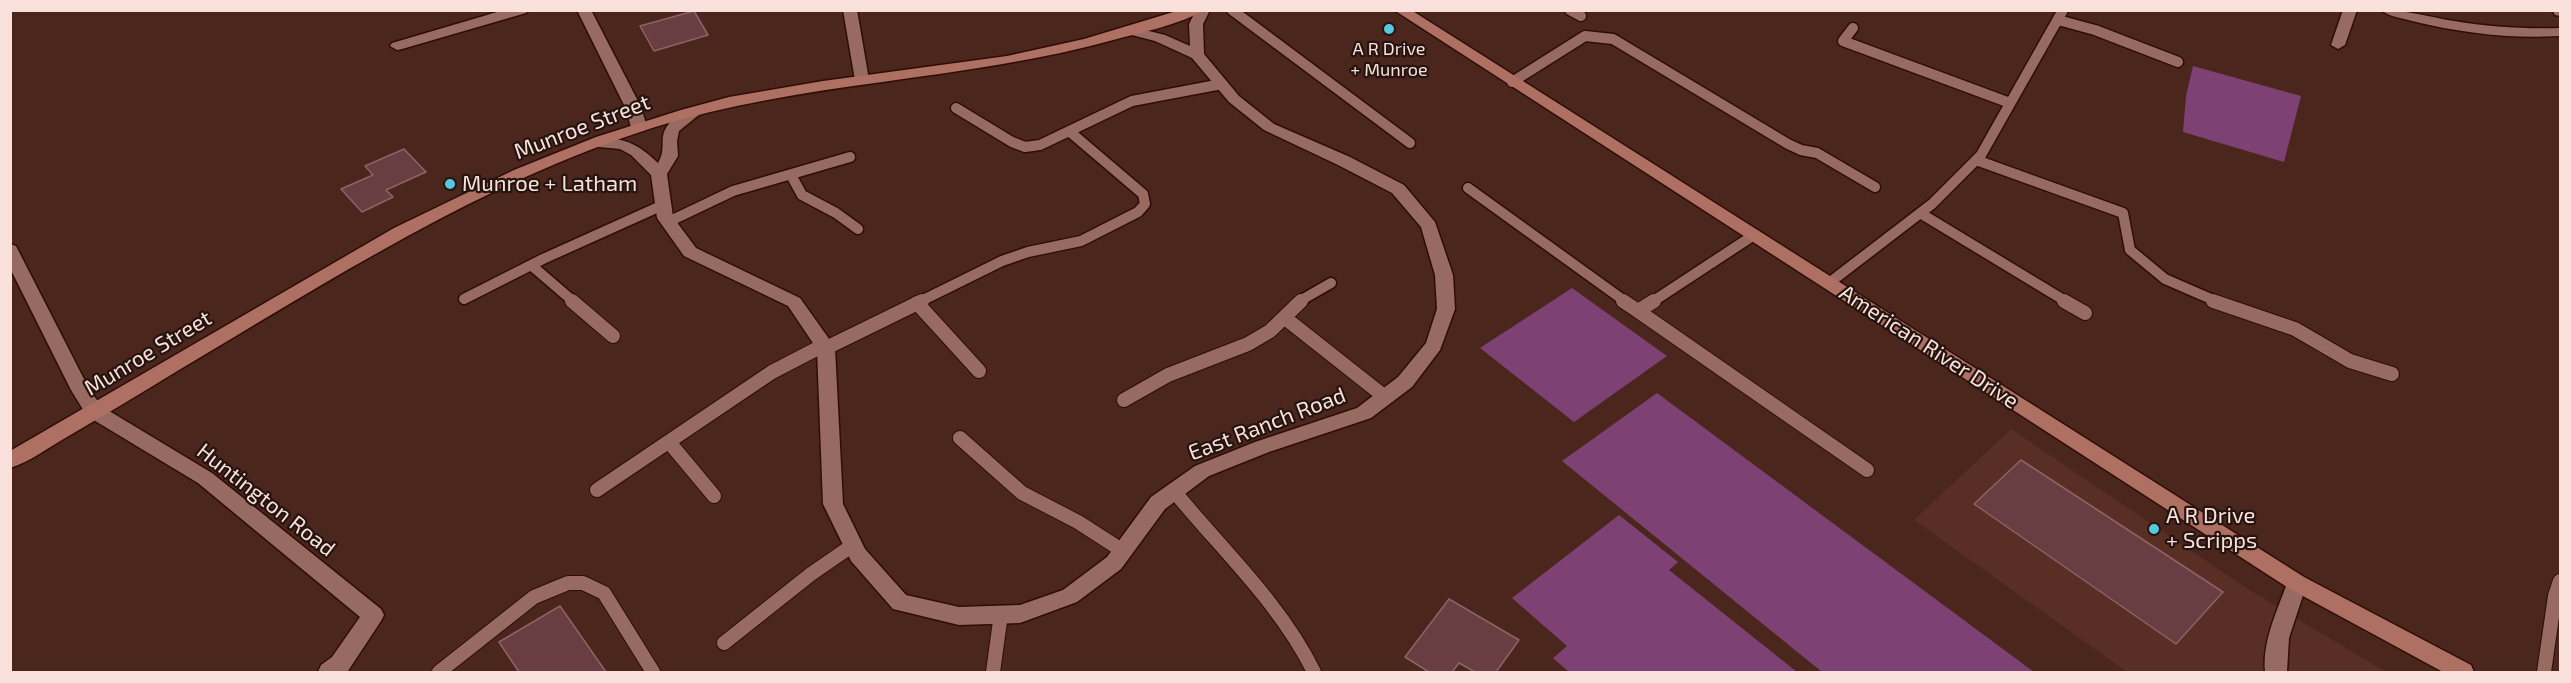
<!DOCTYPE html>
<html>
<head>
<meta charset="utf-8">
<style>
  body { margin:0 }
  #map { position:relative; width:2571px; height:683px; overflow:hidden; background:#4b261d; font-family:"Exo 2",sans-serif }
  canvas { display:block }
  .frame { position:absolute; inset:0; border:12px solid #f9e0da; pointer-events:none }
</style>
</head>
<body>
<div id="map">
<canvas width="2571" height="683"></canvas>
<div class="frame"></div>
</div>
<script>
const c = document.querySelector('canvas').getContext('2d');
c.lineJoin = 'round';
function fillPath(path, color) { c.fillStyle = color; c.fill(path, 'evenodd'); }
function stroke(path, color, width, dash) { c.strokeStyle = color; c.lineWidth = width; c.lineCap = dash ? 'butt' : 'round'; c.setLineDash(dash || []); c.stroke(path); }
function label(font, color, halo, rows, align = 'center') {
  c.font = font + ' "Exo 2",sans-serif'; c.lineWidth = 4.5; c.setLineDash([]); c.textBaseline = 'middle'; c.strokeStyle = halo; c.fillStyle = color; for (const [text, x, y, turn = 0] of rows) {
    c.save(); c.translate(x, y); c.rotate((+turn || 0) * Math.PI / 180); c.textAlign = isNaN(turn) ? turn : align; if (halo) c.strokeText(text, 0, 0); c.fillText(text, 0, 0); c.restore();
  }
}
const built = new Path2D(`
  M2011,429l237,160 138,83h-259l-213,-152z`);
const green = new Path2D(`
  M2193,66l108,30 -17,66 -101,-30 3,-36z
  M1572,288l95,68 -93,66 -94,-74z
  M1657,393l377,279h-212l-260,-211z
  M1619,515l59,47 -9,8 128,102h-228l-16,-14 14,-12 -55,-48z`);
const building = new Path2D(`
  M694,11l14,24 -54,16 -14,-25z
  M404,149l22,23 -40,18 7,7 -31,15 -21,-23 32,-14 -8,-9z
  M2021,460l202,132 -47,52 -202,-140z
  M1449,599l70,41 -23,32h-21l-16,-9 -7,9h-23l-24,-15z
  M560,606l46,66h-87l-20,-30z`);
const laneFar1 = new Path2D(`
  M1232,10l178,133
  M1570,10l11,6
  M2058,20l37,10 83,32
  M1853,28l-10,13 167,62
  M1512,82l73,-46 28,3 175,105 13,6 16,3 58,34
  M956,108l56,34 13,5 15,-2 92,-44 90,-17
  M1976,160l147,53 7,37 35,29 53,23
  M791,175l11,20 34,18 22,16
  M1468,188l158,114
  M1920,213l147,89
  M668,222l65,-31 117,-34
  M531,265l43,37
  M1829,283l103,-79 49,-49 82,-145
  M464,299l79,-40 120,-54
  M919,302l83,-41 26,-9 53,-11 57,-29 7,-8 -2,-10 -74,-63
  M1298,302l33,-19
  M1652,302l102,-67`);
const lane = new Path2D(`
  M572,301l41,35
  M1623,301l15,10 16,-10
  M2064,301l21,12
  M2213,301l82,28 55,32 42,13
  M917,303l62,68
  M1638,311l229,159
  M1285,318l100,79
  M826,348l96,-47
  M1124,400l44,-25 80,-31 22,-13 31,-30
  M960,438l62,55 56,29 45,29
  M669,442l45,54
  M597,490l175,-118 52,-27
  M1174,491c48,59 106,112 140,181
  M724,643l87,-69 42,-29
  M439,672l95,-75 34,-14h15l21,10 49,79
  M993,672l8,-58
  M2544,672l11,-76 5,-15`);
const street = new Path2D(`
  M504,10h24l-2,3 -124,36 -5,1 -7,-4 2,-3z
  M577,10h14l50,97 6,20 -3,3 -5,2 -8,-5 -6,-20z
  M843,10h14l12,70 -2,3h-10l-2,-3z
  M1196,10h14l-7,14 1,30 35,42 35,28 76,33 54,28 31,37 18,53 2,34 -15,41 -28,37 -41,31 -102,34 -60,24 -44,33 -44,60 -44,33 -57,21 -61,2 -66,-16 -42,-48 -28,-57 -6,-155 -29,-43 -104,-50 -27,-38 -6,-43 -20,-20 -11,-6 -21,-2 -8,-5c5,-6 10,-5 17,-4 23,2 34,10 50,25 12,-20 -7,-30 24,-50 7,-5 10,-7 18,-5l3,3 -3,3 -21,17 -2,10 1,15 -11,18 6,43 23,31 104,50 32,45 3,5 8,156 22,45 41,46 53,12 61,-2 43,-15 44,-33 44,-60 44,-31 60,-24 102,-34 41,-31 28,-34 11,-34 -2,-34 -14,-48 -29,-34 -54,-28 -74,-35 -35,-28 -37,-44 -37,-17 -31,-8 -2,-3 7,-4 36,9 25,11 -1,-22z
  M2343,10h14l-12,35 -7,4 -7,-4z
  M2381,10c26,0 48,7 73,11 35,6 70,8 106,7v8c-50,3 -99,-3 -148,-15 -10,-3 -23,-4 -31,-11z
  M2552,10h8v6l-5,-1z
  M10,244l6,2 2,4 70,137 13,19 111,67 169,136 3,6 -3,6 -33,50 -30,1 3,-7 11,-8 28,-40 -162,-134 -111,-67 -16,-26 -61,-122z
  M2297,574l7,3 3,6 -18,55 -2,34h-22c-3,-31 12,-60 22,-89l3,-6z`);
const secondary = new Path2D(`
  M1180,10h23c-18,13 -63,23 -86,29 -153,43 -313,41 -465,89 -170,54 -321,152 -473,242 -37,23 -75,45 -112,67 -18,10 -37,25 -57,31v-17l384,-223 120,-58 82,-33 85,-27 48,-13 94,-16 184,-25 77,-17z
  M1394,10h17l893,567 167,88 3,7h-31l-153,-83z`);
const markers = [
  [1389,29,6,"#56c9e1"],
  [450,184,6,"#56c9e1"],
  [2154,529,6,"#56c9e1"]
];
const farPoinames = [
  ["A R Drive",1389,49],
  ["+ Munroe",1389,70]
];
const streetNames = [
  ["Munroe Street",582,127,-21],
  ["American River Drive",1929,347,33],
  ["Munroe Street",148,353,-31],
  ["East Ranch Road",1267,424,-21],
  ["Huntington Road",266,500,38]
];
const poiNames = [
  ["Munroe + Latham",462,184],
  ["A R Drive",2166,516],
  ["+ Scripps",2166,541]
];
fillPath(built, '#592e24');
fillPath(green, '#7d4173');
fillPath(building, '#683e42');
stroke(building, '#8f6266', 1.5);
stroke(laneFar1, '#2f0d06', 13);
stroke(lane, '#2f0d06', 16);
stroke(street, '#2f0d06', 3);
stroke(secondary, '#2f0d06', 3);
stroke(laneFar1, '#976b61', 10);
stroke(lane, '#976b61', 14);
fillPath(street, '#976b61');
fillPath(secondary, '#ae7062');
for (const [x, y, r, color] of markers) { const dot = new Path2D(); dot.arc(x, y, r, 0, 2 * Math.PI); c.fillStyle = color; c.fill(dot); stroke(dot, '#251410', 2); }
label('18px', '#f9e0da', '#251410', farPoinames);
label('22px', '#f9e0da', '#251410', streetNames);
label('22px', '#f9e0da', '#251410', poiNames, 'left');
</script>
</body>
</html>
